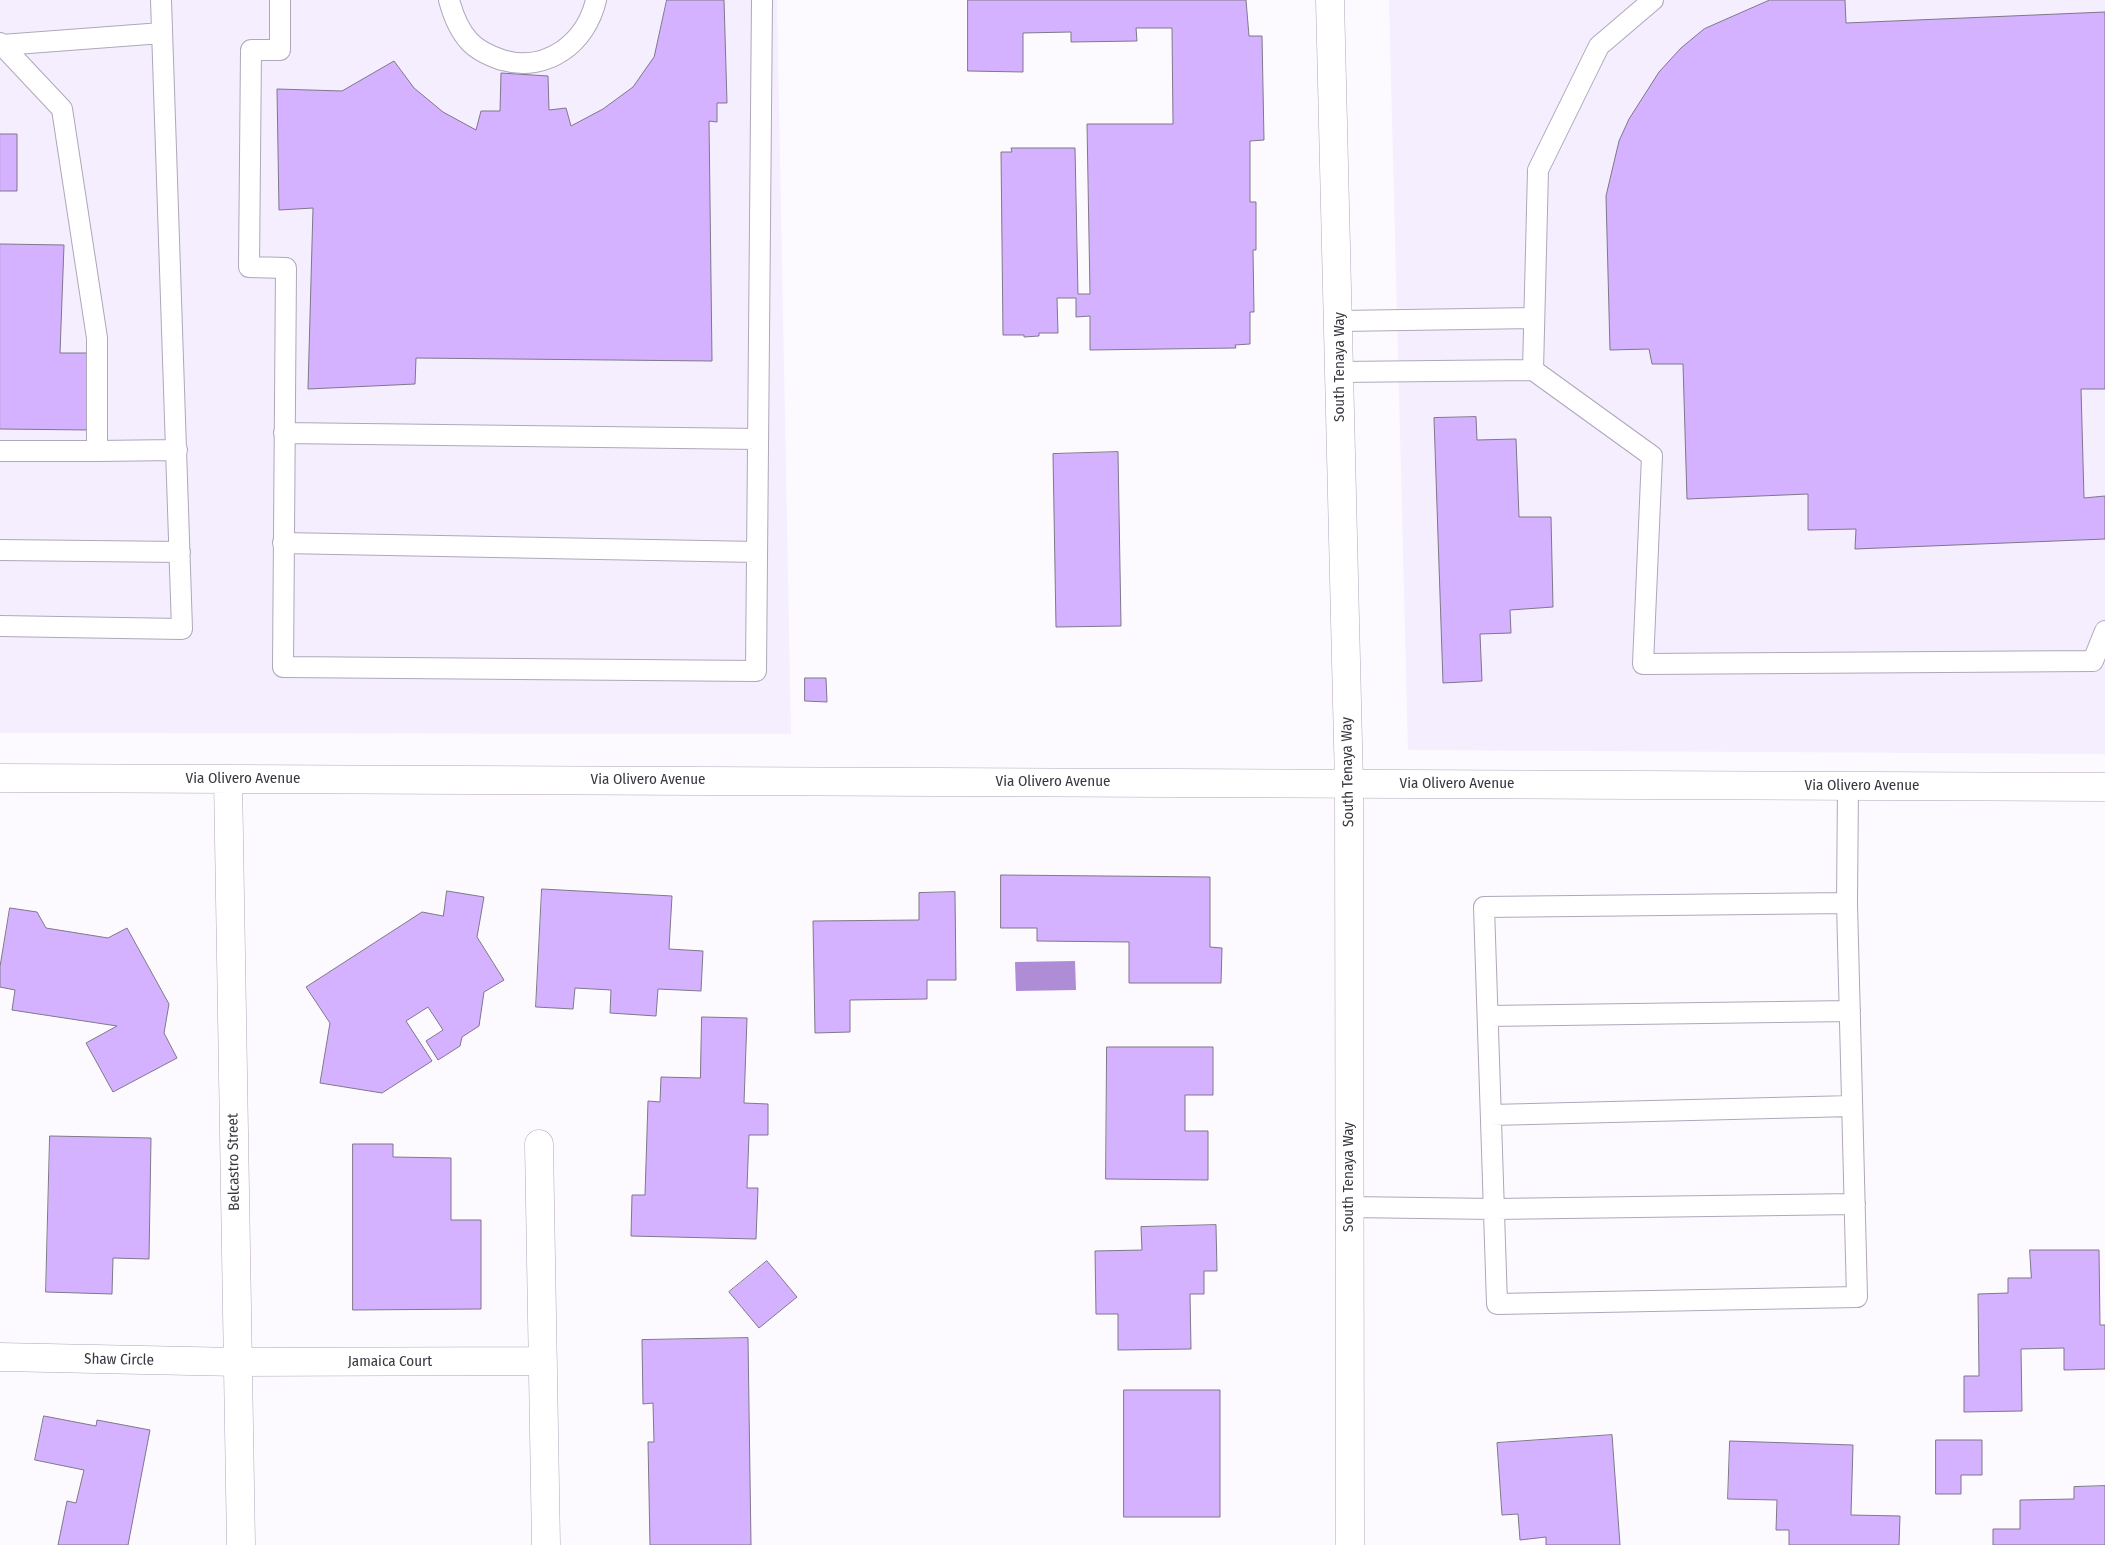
<!DOCTYPE html>
<html>
<head>
<meta charset="utf-8">
<style>
  body { margin:0 }
  canvas { display:block; background:#fcfafe }
</style>
</head>
<body>
<canvas width="2105" height="1545"></canvas>
<script>
const c = document.querySelector('canvas').getContext('2d');
c.lineJoin = 'round';
function fillPath(path, color) { c.fillStyle = color; c.fill(path, 'evenodd'); }
function stroke(path, color, width, dash) { c.strokeStyle = color; c.lineWidth = width; c.lineCap = dash ? 'butt' : 'round'; c.setLineDash(dash || []); c.stroke(path); }
function label(font, color, halo, rows, align = 'center') {
  c.font = font + ' "Fira Sans Condensed",sans-serif'; c.lineWidth = 4.5; c.setLineDash([]); c.textBaseline = 'middle'; c.strokeStyle = halo; c.fillStyle = color; for (const [text, x, y, turn = 0] of rows) {
    c.save(); c.translate(x, y); c.rotate((+turn || 0) * Math.PI / 180); c.textAlign = isNaN(turn) ? turn : align; if (halo) c.strokeText(text, 0, 0); c.fillText(text, 0, 0); c.restore();
  }
}
const built = new Path2D(`
  M0,0h777l14,734 -791,-1z
  M1389,0h716v754l-697,-4z`);
const water = new Path2D(`
  M1075,961l1,29 -60,1 -1,-29z`);
const building = new Path2D(`
  M667,0h57l3,103h-10v19l-8,-1 3,240 -296,-3 -1,26 -107,5 5,-181 -34,2 -2,-121 65,2 52,-30 20,27 29,24 33,18 5,-19h19l1,-38 47,3 1,34 17,-2 5,18 32,-17 30,-22 21,-30z
  M968,0h278l3,36h13l2,104 -14,1v61h6v48h-3l1,62h-4v32l-15,1 1,3 -146,2v-34l-14,1v-19h-19l1,35h-19v3l-15,1v-2h-21l-2,-183h11l-1,-4h64l3,146h12l-3,-170h86l-1,-96h-36l1,13 -66,1v-10l-48,1v39l-55,-1z
  M1770,0h75l1,23 259,-11v377h-24l3,109 21,-2v43l-250,10 1,-20 -48,1v-36l-121,5 -4,-135h-31l-3,-15 -39,1 -4,-154 13,-55 10,-22 30,-47 22,-24 23,-19z
  M0,134h17v57h-17z
  M0,244l64,1 -4,108h29l-1,77 -88,-1z
  M1476,417l1,23 39,-1 3,78h32l2,90 -43,3 1,23 -31,1 2,47 -39,2 -9,-265z
  M1118,452l3,174 -65,1 -3,-173z
  M805,678h21l1,24 -22,-1z
  M1001,875l209,2v70l12,1 -1,35h-92v-41l-92,-1v-13h-36z
  M542,889l130,7 -3,53 34,2 -2,40 -43,-2 -2,27 -46,-3 1,-23 -36,-2 -2,21 -37,-2z
  M447,891l37,6 -7,40 27,43 -20,12 -5,34 -17,11 -2,9 -22,14 -12,-19 17,-11 -15,-23 -22,14 26,40 -50,32 -62,-10 10,-60 -24,-36 116,-75 21,4z
  M955,892l1,88h-29v19l-77,1v32l-35,1 -2,-112 106,-1v-27z
  M10,908l27,4 9,16 62,10 19,-10 42,76 -5,29 13,25 -64,34 -27,-49 31,-17 -105,-16 3,-20 -15,-3v-20z
  M702,1017l45,1 -3,85 24,1v31h-19l-2,53h11l-2,51 -125,-3 1,-41h13l3,-94 12,1 1,-25 39,1z
  M1107,1047h106v48h-28v36h23v49l-102,-1z
  M50,1136l101,2 -2,121 -36,-1 -1,36 -66,-2z
  M353,1144h40v13l58,1v62h30v89l-128,1z
  M1216,1225l1,46h-13v23h-14l1,55 -73,1v-36h-22l-1,-63 47,-1 -1,-23z
  M2030,1250h69l1,75h5v44l-41,1v-22l-43,1 1,62 -58,1v-36h15l-1,-82 30,-1v-15h23z
  M767,1261l30,36 -38,31 -30,-36z
  M748,1338l3,207h-101l-2,-103h6l-1,-39 -10,1 -1,-64z
  M1124,1390h96v127h-96z
  M44,1416l52,10 1,-6 53,10 -22,115h-70l9,-44 9,2 8,-33 -49,-10z
  M1612,1435l8,110h-74v-8l-26,3 -2,-26 -16,1 -5,-72z
  M1936,1440h46v35h-21v19h-25z
  M1730,1441l123,4 -2,70 49,1 -1,29h-110v-15h-13l1,-30 -49,-1z
  M2105,1486v59h-112v-16h27v-29l54,-1v-12z`);
const lane = new Path2D(`
  M280,0v50h-29l-2,217 37,1 -3,399 473,4 6,-671
  M449,0c4,15 9,29 20,41 8,9 21,15 33,19 45,13 84,-17 94,-60
  M0,43l62,66 35,229v113h-97
  M2,45l160,-12
  M1340,321l194,-3
  M1533,370l5,-200 61,-124 54,-46
  M1339,372l194,-2 119,86 -9,208 450,-3 12,-30
  M284,433l474,6
  M97,451l80,-1
  M283,543l474,9
  M0,550l180,2
  M0,626l182,3 -21,-629
  M1847,903l-363,4 13,397 360,-7 -10,-394 1,-117
  M1488,1016l362,-5
  M1491,1115l361,-9
  M1349,1207l145,2 361,-5`);
const street = new Path2D(`
  M0,778l2105,9
  M228,779l13,766
  M539,1144l7,401
  M0,1357l238,5 305,-1`);
const secondary = new Path2D(`
  M1330,0l19,784 1,761`);
const streetNames = [
  ["South Tenaya Way",1340,367,-90],
  ["South Tenaya Way",1348,772,-91],
  ["Via Olivero Avenue",243,779],
  ["Via Olivero Avenue",648,780],
  ["Via Olivero Avenue",1053,782],
  ["Via Olivero Avenue",1457,784],
  ["Via Olivero Avenue",1862,786],
  ["Belcastro Street",234,1162,-91],
  ["South Tenaya Way",1349,1177,-90],
  ["Shaw Circle",119,1360,1],
  ["Jamaica Court",390,1362]
];
fillPath(built, '#f5eeff');
fillPath(water, '#ae8cd6');
fillPath(building, '#d5b2ff');
stroke(building, '#7f778a', 1);
stroke(lane, '#afa7ba', 22);
stroke(street, '#afa7ba', 29);
stroke(secondary, '#afa7ba', 29);
stroke(lane, '#fff', 20);
stroke(street, '#fff', 28);
stroke(secondary, '#fff', 28);
label('15px', '#3a363e', '#fff', streetNames);
</script>
</body>
</html>
